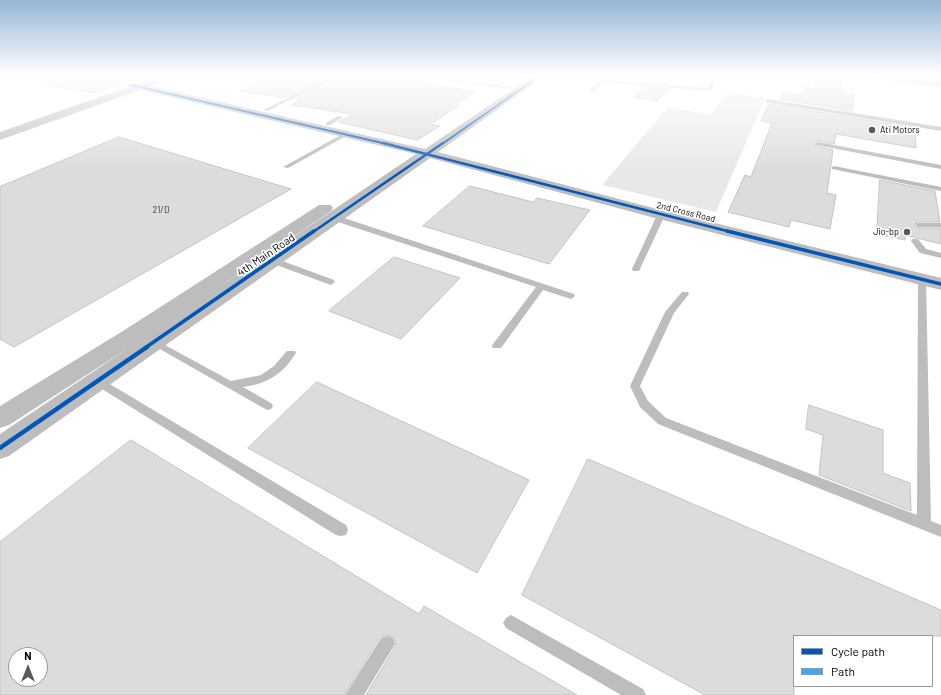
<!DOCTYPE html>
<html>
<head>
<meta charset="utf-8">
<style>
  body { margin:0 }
  #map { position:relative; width:941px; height:695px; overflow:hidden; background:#fff; font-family:Barlow,sans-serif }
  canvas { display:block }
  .legend { position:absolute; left:793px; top:635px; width:140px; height:52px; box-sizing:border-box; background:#fff; border:1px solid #999; margin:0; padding:5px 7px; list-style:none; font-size:12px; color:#000 }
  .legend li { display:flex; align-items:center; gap:8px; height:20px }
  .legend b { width:20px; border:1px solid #999 }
  .north { position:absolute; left:8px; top:647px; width:40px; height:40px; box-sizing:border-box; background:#fff; border:1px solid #999; border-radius:50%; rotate:0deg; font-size:11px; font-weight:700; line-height:16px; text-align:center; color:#000 }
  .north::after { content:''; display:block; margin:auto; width:14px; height:18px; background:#595959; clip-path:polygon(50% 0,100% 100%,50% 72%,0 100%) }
</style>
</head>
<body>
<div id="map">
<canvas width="941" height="695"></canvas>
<ul class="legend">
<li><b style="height:5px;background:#0057b8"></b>Cycle path</li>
<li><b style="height:5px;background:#3fa9f5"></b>Path</li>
</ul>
<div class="north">N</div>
</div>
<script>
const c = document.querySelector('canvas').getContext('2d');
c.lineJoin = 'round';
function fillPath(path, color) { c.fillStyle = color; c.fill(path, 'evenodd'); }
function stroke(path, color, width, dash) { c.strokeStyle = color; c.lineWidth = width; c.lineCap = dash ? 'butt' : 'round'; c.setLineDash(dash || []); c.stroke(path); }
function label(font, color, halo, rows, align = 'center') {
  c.font = font + ' Barlow,sans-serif'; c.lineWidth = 3.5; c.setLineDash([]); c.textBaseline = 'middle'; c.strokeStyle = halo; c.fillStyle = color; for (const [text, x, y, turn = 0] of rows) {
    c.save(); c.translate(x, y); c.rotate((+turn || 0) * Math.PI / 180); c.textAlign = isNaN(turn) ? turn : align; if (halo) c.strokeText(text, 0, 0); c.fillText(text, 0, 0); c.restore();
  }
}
const green = new Path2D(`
  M727,92l38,6 -49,114 -114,-27 66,-78 43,8z`);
const building = new Path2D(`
  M47,75h89l1,3 -44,15 -47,-8z
  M274,75h56l-46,23 -44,-7z
  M340,75h41l94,17 -19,12 3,1 -28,19 9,2 -23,14 -79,-18 15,-8 -61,-9 9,-5 -6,-1z
  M658,75h24l-8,9 -23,-2z
  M818,75l25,3 -1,15 12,2 -2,16 -72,-12 3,-7 19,3 3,-8 9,2z
  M646,87l23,2 -12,12 -22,-4z
  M769,104l146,24 1,20 -80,-14 -2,10 -16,-3 -4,2 2,3 17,4 -6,43 9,2 -6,34 -39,-9 -2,7 -61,-15 17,-37 6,2 21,-54 -11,-2z
  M119,137l172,52 -277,158 -14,-8v-152z
  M880,180l55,11 5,31h-24l-2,5 2,1h25v16l-36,-9v5l-28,-6z
  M470,186l63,16 4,-4 53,12 -41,54 -126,-38z
  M394,257l66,21 -59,61 -72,-28z
  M317,382l212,98 -52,93 -229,-125z
  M809,405l74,25v43l27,10 1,28 -92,-36 4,-40 -17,-6z
  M131,440l288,174 5,-8 153,89h-211l30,-50 -2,-7 -7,-3 -7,2 -36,58h-344v-153zM16,655h24v24h-24z
  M588,459l353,151v26h-147v59h-89l-183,-100z`);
const service = new Path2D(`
  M333,75h6l-71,36 -5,-1z
  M506,75h11l12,3 -2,1z
  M560,75h5l-4,4h-4z
  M712,75h4l-4,15 -2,1 -106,-9 -11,10 -4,-1 18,-15 2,1 -3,3 102,8z
  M439,77l72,10 2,1 -2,1 -74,-10z
  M767,99l174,28v4l-176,-29z
  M338,116l5,1 -13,8h-4v-2z
  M346,132l2,1v2l-60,33 -5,-1z
  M818,142l123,23v4l-125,-24 -1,-1z
  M834,166l107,21v4l-109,-22v-2z
  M658,213h3l4,2 -25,54 -1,2h-6l-1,-2z
  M332,216h6l236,78 1,2 -4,3 -28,-9 -42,58h-8l-1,-2 1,-2 43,-57 -204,-67z
  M916,223h25v4h-25z
  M912,239h6l8,10 15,4v5l-21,-5 -9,-12z
  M271,259h6l57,21 1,2 -4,3 -3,-1 -57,-21z
  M922,276l4,3 5,242 10,4v12l-283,-113 -18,-17 -10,-21 35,-74 17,-20h6l1,2 -15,19 -34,73 8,15 18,17 251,97 1,-236z
  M154,339l77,42 30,-6 13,-9 13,-15h8l1,2c-13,21 -29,31 -53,34l28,16 2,3 -2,3 -4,1 -116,-66 -2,-2z
  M98,377l248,148 2,5 -2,5 -5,1 -5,-1 -242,-151 -1,-3 1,-3z
  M511,615l132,74 3,6h-25l-115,-67 -3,-5 3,-5z
  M387,636l6,2 2,6 -31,51h-19l36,-57z`);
const tertiary = new Path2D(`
  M163,75h15l-27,11 274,63 109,-74h12l-108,77 227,59 276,67v12l-286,-72 -225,-60 -421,298 -9,3v-25l133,-89 -124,80 -9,3v-22l123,-75 196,-126h12l2,3 -2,3 -153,104 238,-161 -276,-64 -140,50v-8l128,-45 -2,-2 1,-2 12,1z`);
const trunk = new Path2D(`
  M867,75h29l45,6v6l-69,-9z`);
const rail = new Path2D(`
  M912,75l29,4`);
const quiet = new Path2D(`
  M831,75l20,4`);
const cyclewayFar3 = new Path2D(`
  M131,85l256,59
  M442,144l99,-69`);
const cyclewayFar2 = new Path2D(`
  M383,143l348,89
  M313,232l130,-89`);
const cyclewayFar1 = new Path2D(`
  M727,231l214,53
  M145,348l169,-117`);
const cycleway = new Path2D(`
  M0,448l147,-101`);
const markers = [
  [872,130,4,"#595959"],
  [907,232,4,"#595959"]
];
const farPoinames = [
  ["Ati Motors",880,130],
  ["Jio-bp",899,232,"right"]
];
const numberNames = [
  ["21/D",161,210]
];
const farStreetnames = [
  ["2nd Cross Road",686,212,14]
];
const streetNames = [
  ["4th Main Road",266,255,-34]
];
fillPath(green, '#e8e8e8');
fillPath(building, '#dcdcdc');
stroke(building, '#c4c4c4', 1);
stroke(trunk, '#dbdbdb', 1);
fillPath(service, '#bdbdbd');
fillPath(tertiary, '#bdbdbd');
fillPath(trunk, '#bdbdbd');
stroke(rail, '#bdbdbd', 1.5, [3, 1, 0.5, 1]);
stroke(quiet, '#3fa9f5', 1.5, [3, 1.5]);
stroke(cyclewayFar3, '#0057b8', 2);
stroke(cyclewayFar2, '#0057b8', 2.5);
stroke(cyclewayFar1, '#0057b8', 3.5);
stroke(cycleway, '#0057b8', 4.5);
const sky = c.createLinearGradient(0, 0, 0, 172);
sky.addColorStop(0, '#95b6d6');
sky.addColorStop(0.44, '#fff');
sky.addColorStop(1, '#ffffff00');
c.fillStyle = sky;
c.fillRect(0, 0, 941, 172);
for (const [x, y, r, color] of markers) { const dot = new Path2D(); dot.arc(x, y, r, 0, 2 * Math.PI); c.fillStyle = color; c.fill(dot); stroke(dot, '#fff', 1.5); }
label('9px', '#000', '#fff', farPoinames, 'left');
label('9px', '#373737', null, numberNames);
label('9px', '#000', '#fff', farStreetnames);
label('11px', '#000', '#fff', streetNames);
</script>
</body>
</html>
